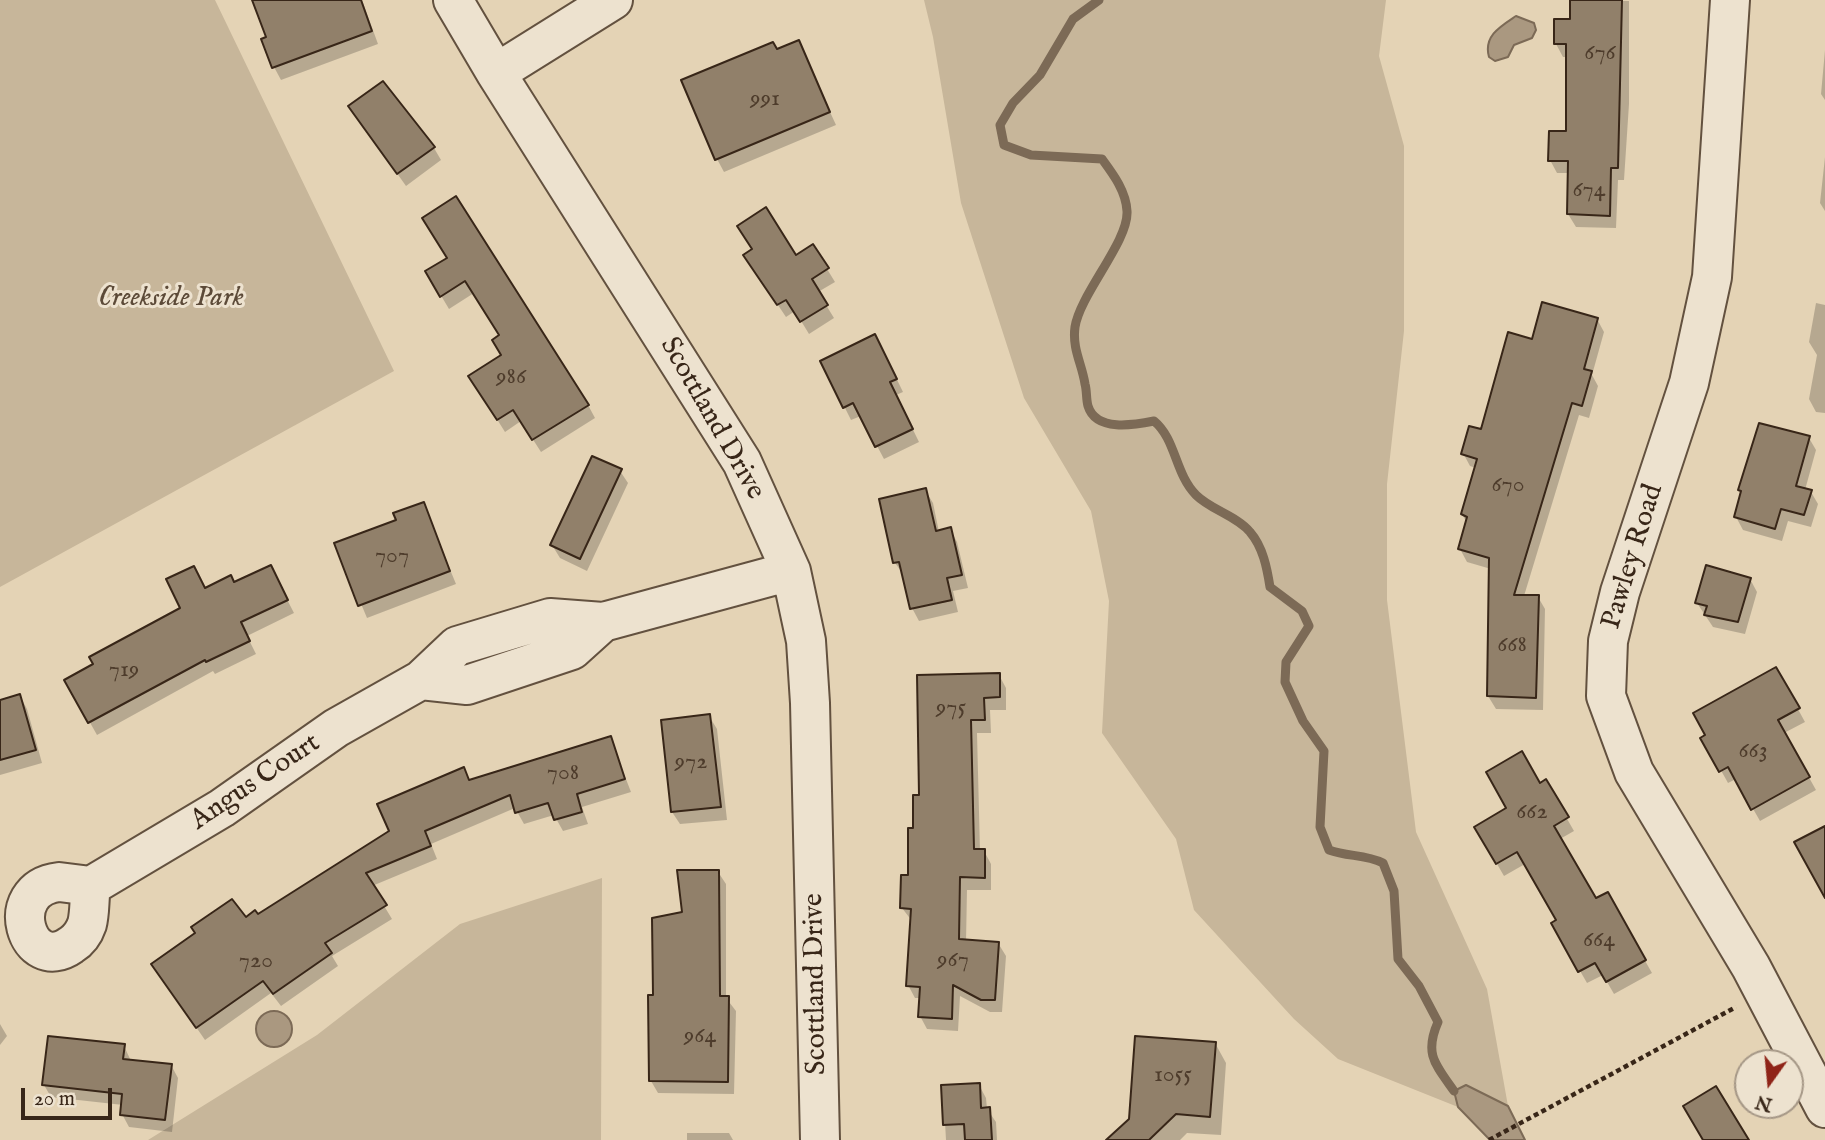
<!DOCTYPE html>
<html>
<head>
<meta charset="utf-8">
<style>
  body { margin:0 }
  #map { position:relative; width:1825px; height:1140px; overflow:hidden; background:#e4d3b5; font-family:"IM FELL English",serif }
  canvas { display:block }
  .north { position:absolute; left:1734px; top:1049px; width:70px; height:70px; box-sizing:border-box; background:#ede2cf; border:2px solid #a59786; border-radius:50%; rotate:195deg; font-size:19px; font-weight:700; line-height:28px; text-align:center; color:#382618 }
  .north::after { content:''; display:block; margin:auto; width:24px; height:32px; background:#8f2418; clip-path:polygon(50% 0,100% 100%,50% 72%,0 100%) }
  .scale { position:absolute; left:21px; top:1088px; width:91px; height:32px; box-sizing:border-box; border:4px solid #382618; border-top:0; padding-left:9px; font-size:21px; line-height:24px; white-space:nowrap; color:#382618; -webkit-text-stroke:5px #ede2cf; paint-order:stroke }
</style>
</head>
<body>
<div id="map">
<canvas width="1825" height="1140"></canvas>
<div class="north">N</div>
<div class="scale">20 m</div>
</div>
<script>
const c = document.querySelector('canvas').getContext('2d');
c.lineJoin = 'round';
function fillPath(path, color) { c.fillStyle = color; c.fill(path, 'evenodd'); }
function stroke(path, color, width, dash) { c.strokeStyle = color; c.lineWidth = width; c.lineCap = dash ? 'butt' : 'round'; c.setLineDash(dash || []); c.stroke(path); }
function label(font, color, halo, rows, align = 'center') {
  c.font = font + ' "IM FELL English",serif'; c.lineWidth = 6; c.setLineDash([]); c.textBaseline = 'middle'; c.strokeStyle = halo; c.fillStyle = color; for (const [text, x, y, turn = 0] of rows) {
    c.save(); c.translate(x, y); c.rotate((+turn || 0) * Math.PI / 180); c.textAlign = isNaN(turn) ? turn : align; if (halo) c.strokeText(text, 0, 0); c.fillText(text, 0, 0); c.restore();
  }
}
const green = new Path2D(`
  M0,0h215l179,371 -394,216z
  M924,0h462l-7,56 25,90v185l-17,153v116l29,232 71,157 21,117 -42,-21 -12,6 4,16 -120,-48 -44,-40 -100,-109 -18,-71 -74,-106 7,-132 -18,-90 -67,-113 -63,-195 -28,-166z
  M602,878l-1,262h-453l169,-105 143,-111z`);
const water = new Path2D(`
  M1516,16l18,7 2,7 -4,8 -18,7 -6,12 -13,4 -6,-4c-6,-21 12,-31 27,-41z
  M256 1029a18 18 0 1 1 36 0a18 18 0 1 1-36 0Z
  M1466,1085l42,21 17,34h-35l-32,-33 -4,-16z`);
const shadow = new Path2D(`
  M254,0h108l16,44 -97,36 -7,-13 -6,-29z
  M1571,0l58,1v103l-5,76h-6l-2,48 -40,-1 -8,-13 1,-41h-12l-7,-13 18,-27v-76h-5l-7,-13 16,-23z
  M798,42l38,83 -112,47 -7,-13 60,-108z
  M1825,50v50l-4,-6z
  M350,107l84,41 7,12 -35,26z
  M1825,157v54l-5,-8z
  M813,246l22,36 -17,10 16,26 -25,16 -14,-23 -9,6 -33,-49 1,-18 42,7z
  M449,259l139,146 7,13 -54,34 -20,-31 -16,11 -27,-43 25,-33 -2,-20 -27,-43 -25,16 -22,-37z
  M1816,303l9,2v108l-9,-1 -7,-13 8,-44 -8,-13z
  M1597,319l7,13 -12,43 6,11 -9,32 -10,-3 -55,181 14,1 7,12 -2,101 -47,-1 -8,-13 3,-127 -24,-7 -7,-13 7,-26 -5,-9 14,-46 -6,-2 -7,-13 19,-21 51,-91z
  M882,349l21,43 -7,3 23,47 -35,17 -23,-43 -10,4 -29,-58z
  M1809,438l7,12 -11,40 6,2 7,12 -7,23 -23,-6 -6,20 -39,-11 -7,-13 6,-23 -2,-5z
  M620,471l8,12 -41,88 -27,-13 -8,-13z
  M925,490l8,13 6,29 11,-3 7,13 11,46 -15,3 5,21 -39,9 -7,-13 -8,-33 -9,-12 -14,-62z
  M423,504l33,80 -89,34 -31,-74 62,-23z
  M1750,579l7,13 -12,42 -32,-7 -16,-24z
  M277,580l17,33 -47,23 9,18 -41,20 -2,-3 -116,64 -31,-55 116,-72 23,-18z
  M1776,669l29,53 -21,11 32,57 -56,31 -24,-42 -8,4 -25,-45z
  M999,675l7,13v22h-16l1,23h-14l3,118h4l7,13v26h-24l-1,52 32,1 8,13 -4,56h-12l-30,-16 -2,35 -31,-2 -7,-13 1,-18h-6l-7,-13 4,-64 -10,-13 18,-112z
  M20,696l7,13 15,54 -42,12v-73z
  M709,716l8,13 10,91 -47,4 -8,-12z
  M610,738l21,54 -49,15 6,17 -25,7 -9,-16 -30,9 -9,-16 -84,36 6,15 -65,27 20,33 -60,37 6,10 -57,40 -10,-13 -66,47 -52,-75 104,-49 134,-84 72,-63 7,12z
  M1546,782l28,49 -14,8 35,62 12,-7 45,79 -38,21 -11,-19 -16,8 -34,-59 6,-3 -34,-57 -21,12 -28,-48z
  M718,872l8,12v114l10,13 -2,83 -76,-1 -7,-12 32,-168z
  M0,1024l7,12 -7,9z
  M1215,1043l11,20 -5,72 -34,-2 -7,7h-66z
  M124,1046l7,15 40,4 7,13 -6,54 -43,-5 -7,-13 1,-9 -72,-8 -7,-12z
  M979,1085l7,13 1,11 9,13 1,18h-51l-3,-53z
  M687,1133h42l4,7h-46z`);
const stream = new Path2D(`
  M1099,0l-26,19 -33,56 -27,28 -13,22 4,20 27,10 71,4c11,15 24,32 25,52 2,30 -47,83 -52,116 -3,22 7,37 10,57 2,7 1,15 3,22 8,26 46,19 66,15 22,18 21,53 42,74 15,15 41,21 54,37 13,15 17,36 20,55l32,24 7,15 -23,36 -1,20 18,39 21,30 -4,76 9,23c19,7 36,4 54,13l11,28 4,68 21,27 19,36c-14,32 -3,42 16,69`);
const building = new Path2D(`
  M252,0h109l11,31 -100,37 -11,-29 5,-2z
  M1570,0h52l-4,168h-7l-1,48 -43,-2 1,-53h-20l1,-30h17v-87h-12v-25h16z
  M799,40l31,72 -115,48 -34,-80 92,-38 4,7z
  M383,81l52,66 -38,27 -49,-68z
  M456,196l133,209 -57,35 -19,-30 -16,10 -29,-44 33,-21 -9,-15 7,-5 -34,-54 -25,16 -15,-26 22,-13 -25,-40z
  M766,207l30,48 17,-11 16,24 -17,11 16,26 -28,17 -14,-22 -9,5 -34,-50 9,-6 -15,-23z
  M1542,302l56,16 -14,51 8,2 -10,35 -10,-3 -3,10 -55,182h25l-3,103 -49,-2 2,-138 -31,-9 9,-32 -6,-3 16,-55 -16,-5 8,-28 12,3 27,-97 24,7z
  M875,334l22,45 -7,3 23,47 -38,18 -22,-44 -10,5 -23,-47z
  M1759,423l51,13 -14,50 16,4 -8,25 -23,-6 -6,20 -41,-12 7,-26 -3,-1z
  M592,456l30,13 -42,90 -30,-14z
  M926,488l10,43 15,-4 11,48 -15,3 5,22 -42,9 -11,-47 -6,1 -14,-64z
  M424,502l26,69 -92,35 -24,-63 62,-23 -3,-7z
  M271,565l17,35 -47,22 9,19 -44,21 -1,-2 -117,63 -24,-43 29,-16 -4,-7 91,-49 -14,-29 28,-13 11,22 26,-13 3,7z
  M1706,565l45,13 -13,44 -34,-7 3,-9 -12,-3z
  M1776,667l24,41 -22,12 32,57 -59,33 -23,-43 -9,5 -19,-34 5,-3 -12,-22z
  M1000,673v24l-16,1 1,22h-14l3,129h11v29l-25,-1 -1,62 40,3 -4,58h-14l-28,-15 -1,34 -34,-2 2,-30 -14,-1 5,-77 -11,-1 1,-33h7v-47h5v-33h6l-2,-120z
  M20,694l16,56 -36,10v-60z
  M710,714l11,93 -50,5 -10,-92z
  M611,736l14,43 -48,15 5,18 -28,8 -6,-17 -33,10 -5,-18 -85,36 6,15 -65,27 21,32 -62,38 7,10 -59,41 -10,-13 -67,47 -45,-64 44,-31 -4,-6 41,-28 14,18 9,-7 3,4 131,-83 -12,-27 87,-37 5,13z
  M1522,751l18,32 6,-4 23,38 -15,9 42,72 12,-6 38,68 -40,22 -11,-19 -17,9 -27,-49 5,-3 -39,-68 -21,12 -22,-37 32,-19 -20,-36z
  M1825,826v72l-31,-56z
  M677,870h42l1,126h9l-1,86 -79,-1 -1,-86h5l-1,-77 30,-6z
  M48,1036l77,8 -2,15 49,5 -7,56 -45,-5 2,-21 -80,-9z
  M1135,1036l81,6 -6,75 -34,-3 -27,26h-43l23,-21z
  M980,1083l1,25 9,-1 2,33h-27l-1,-16 -21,1 -2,-40z
  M1716,1086l33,54h-46l-20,-34z`);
const path = new Path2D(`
  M1489,1140l247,-133`);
const minor = new Path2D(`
  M453,0l43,73 246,389 49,109 15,70 4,62 10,437
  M1730,0l-18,277 -23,106 -69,209 -12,49 -2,55 28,76 117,195 74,141
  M496,73l117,-73
  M421,680l46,5 105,-35 31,-28
  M59,882l32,4c-2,12 -1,27 -4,38 -3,9 -8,16 -16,21 -44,31 -71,-56 -12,-63z
  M91,886l131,-78 114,-80 85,-48 36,-34 93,-28 53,4 188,-51`);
const numberNames = [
  ["676",1600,54],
  ["991",765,100],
  ["674",1589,191],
  ["986",511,378],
  ["670",1508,486],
  ["707",392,557],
  ["668",1512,646],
  ["719",124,671],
  ["975",951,709],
  ["663",1753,752],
  ["972",691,763],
  ["708",563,774],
  ["662",1532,813],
  ["664",1599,941],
  ["967",953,961],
  ["720",256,962],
  ["964",700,1037],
  ["1055",1173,1076]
];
const parkNames = [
  ["Creekside Park",171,299]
];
const streetNames = [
  ["Scottland Drive",711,419,60],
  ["Pawley Road",1634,557,-73],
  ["Angus Court",256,783,-34],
  ["Scottland Drive",817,984,-91]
];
fillPath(green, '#c7b69a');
fillPath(water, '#aa9880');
stroke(water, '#7c6a56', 2);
fillPath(shadow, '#0003');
stroke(stream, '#7c6a56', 9);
fillPath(building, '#91806a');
stroke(building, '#382618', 2);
stroke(minor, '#63513f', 42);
stroke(path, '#382618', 4.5, [5, 3.5]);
stroke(minor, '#ede2cf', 38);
label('24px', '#4e3c2c', null, numberNames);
label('italic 28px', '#5c4a38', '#ede2cf', parkNames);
label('28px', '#382618', '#ede2cf', streetNames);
</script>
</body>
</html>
